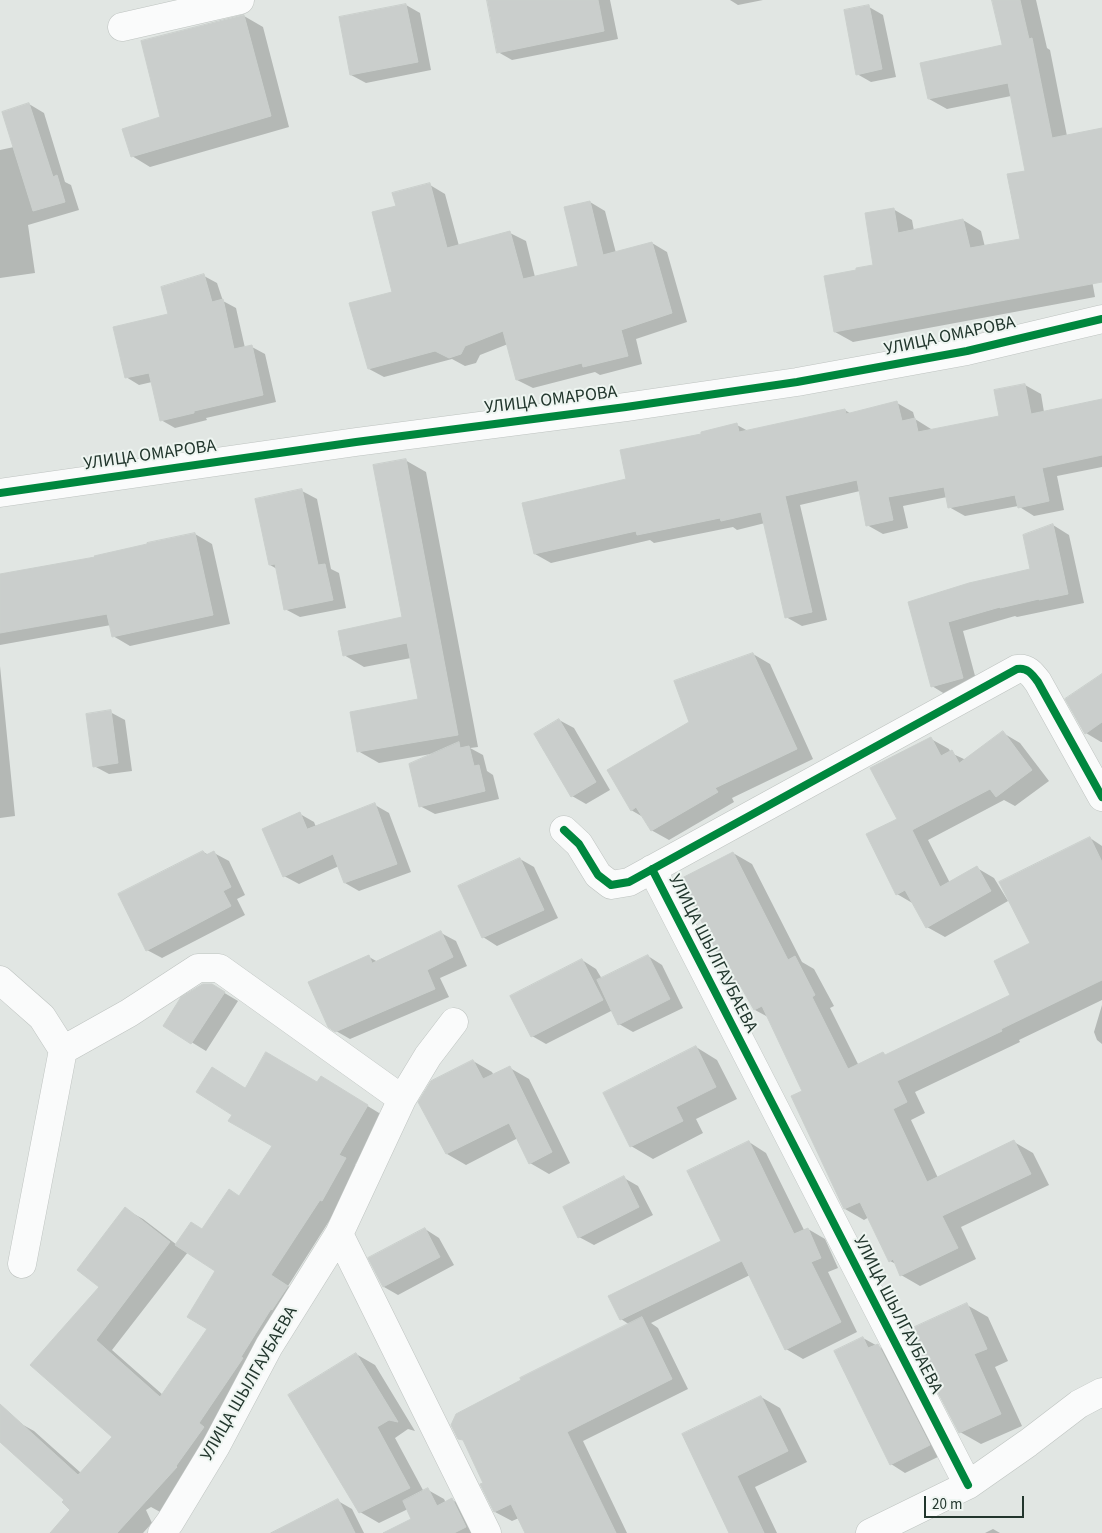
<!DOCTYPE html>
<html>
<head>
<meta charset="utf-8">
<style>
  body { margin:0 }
  #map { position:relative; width:1102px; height:1533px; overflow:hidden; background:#e1e6e3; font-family:"Source Sans 3",sans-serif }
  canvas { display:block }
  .scale { position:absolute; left:924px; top:1496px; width:100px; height:22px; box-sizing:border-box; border:2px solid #22362d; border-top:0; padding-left:6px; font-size:15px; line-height:18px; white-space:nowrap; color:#22362d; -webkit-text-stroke:4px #eef5f1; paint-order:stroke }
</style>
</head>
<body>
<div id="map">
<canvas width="1102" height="1533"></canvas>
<div class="scale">20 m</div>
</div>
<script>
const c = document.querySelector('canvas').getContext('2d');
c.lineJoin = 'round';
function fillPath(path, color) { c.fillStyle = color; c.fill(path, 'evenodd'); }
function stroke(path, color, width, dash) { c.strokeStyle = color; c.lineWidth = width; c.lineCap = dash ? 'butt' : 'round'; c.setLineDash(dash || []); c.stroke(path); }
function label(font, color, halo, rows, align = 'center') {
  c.font = font + ' "Source Sans 3",sans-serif'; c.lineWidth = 4; c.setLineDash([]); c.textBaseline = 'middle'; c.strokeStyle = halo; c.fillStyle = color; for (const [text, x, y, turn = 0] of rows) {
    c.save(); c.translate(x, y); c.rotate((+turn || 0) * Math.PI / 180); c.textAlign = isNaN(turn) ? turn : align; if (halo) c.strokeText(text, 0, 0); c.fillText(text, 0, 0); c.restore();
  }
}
const shadow = new Path2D(`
  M488,0h122l8,39 -106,21 -14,-8z
  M730,0h33l-25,5z
  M993,0h43l11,48 3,2 17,86 35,-7v83l-18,24 11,61 -242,45 -18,-10 23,-60 17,-6 18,-57 19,11 2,11 49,-11 18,11 4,16 36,-7 6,-68 -16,-76 -64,13 -18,-10 75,-53z
  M406,5l14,8 11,57 -65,13 -15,-8z
  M869,7l14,8 13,62 -25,5 -14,-8z
  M244,16l19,11 26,100 -139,40 -18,-11z
  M29,104l15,9 21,69 6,3 8,25 -51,15 7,48 -35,5v-128l14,-3z
  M430,185l15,9 14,52 51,-13 16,8 9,36 45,-10 10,-65 15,9 11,42 36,-10 15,9 20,70 -51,17 6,25 -42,11 -5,-3 -62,16 -16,-8 -9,-36 -28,11 -4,8 -11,3 -13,-7 -68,18 -15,-8 24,-77 4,-85z
  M204,276l13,7 6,18 13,7 9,40 7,-1 13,7 11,48 -70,16 1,2 -32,8 -14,-8 -9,-38 -13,3 -13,-8 44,-62z
  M1025,385l16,9 3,18 58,-11v66l-45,9 7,34 -30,6 -16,-10 -53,10 -16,-9 -2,-10 -44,9 5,22 -25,6 -16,-9 -7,-34 -60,14 27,115 -25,6 -16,-9 -21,-94 -28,7 -4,-3 -79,16 -4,-3 -99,23 -16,-9 92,-74 76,-45 34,-10 11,6 97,-21 6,4 46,-11 16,9 2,7 16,10v2l70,-14z
  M405,460l21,12 52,275 -8,1 13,7 4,16 6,4 6,24 -64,15 -15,-8 11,-52 -52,9 -21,-12 61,-51 -8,-42 -47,9 -20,-12 60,-37z
  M302,491l15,8 14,70 8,4 7,35 -46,9 -15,-8 -8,-40 -7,-4z
  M1053,525l16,10 15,68 -67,14 -2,-1 -52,15 15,56 -30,9 -16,-10 -23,-83 123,-33z
  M195,534l17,10 18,80 -100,22 -17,-10 -2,-11 -111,20v-70l96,-17z
  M753,654l17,10 43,95 -81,39 2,4 -65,38 -18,-10 -8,-13 -12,-7 59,-87z
  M0,666l15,150 -15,2z
  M1102,676v66h-1l-15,-9z
  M110,712l15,8 7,51 -23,3 -15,-8z
  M559,720l15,8 36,62 -24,14 -14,-8z
  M1003,733l17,10 29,38 -34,25 -11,-6 -76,40 22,43 27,-15 17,10 14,23 -63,36 -18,-10 -13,-23 -17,-10 2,-75 32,-80 18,10 2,4 15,7z
  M375,805l14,8 22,59 -52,19 -14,-8 -6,-17 -40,18 -15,-8 16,-62 14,8 2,5z
  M1090,838l12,8v154l-83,40 1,2 -105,50 10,21 -14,7 27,58 76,-36 19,11 16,32 -88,42 15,32 -56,27 -19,-11 -5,-11 -6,-3 -21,-44 -5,3 -19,-11 -52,-112 11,-5 -36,-75 -13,-7 -12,-23 -10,-6v-128l19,11 50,98 12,7 20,37 -4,2 29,58 24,-12 3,2 126,-60 20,-52z
  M203,852l6,3 5,-2 15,8 16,34 -8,4 8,16 -83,43 -15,-8z
  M520,859l14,8 24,51 -61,28 -14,-9z
  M441,933l15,8 11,25 -27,12 9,19 -99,42 -14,-8 33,-74 9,5z
  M648,956l14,9 21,43 -50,24 -14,-8 -6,-14 -67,34 -14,-8 50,-76 14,9 6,10z
  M211,985l27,16 -32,50 -41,-25z
  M1102,1005v39l-5,-4 -3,-8z
  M696,1047l21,13 20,39 -41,20 7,14 -50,26 -22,-13 -27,-52z
  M473,1061l19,11 2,4 16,-8 19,11 41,84 -21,11 -19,-11 -12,-25 -52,27 -19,-11z
  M318,1084l20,4 46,28 -29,49 7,4 -74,117 16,11 -142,216 -11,-6 -5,3 6,13 -9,10h-92l21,-23 -7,-10 -65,-61 16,-18 18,10 47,42 33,-36 -82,-72 68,-78 25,-78 18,10 34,26 26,-15 37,-33 34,-52 -28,-56zM188,1252l28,19 -7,58 -46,66 -51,-45z
  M749,1142l17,11 38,77 4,-1 17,10 13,29 -10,4 29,60 -54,27 -17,-10 -36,-74 -99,48 7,5 30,61 -105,52 44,92h-101l-7,-15 -7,3 -17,-9 -13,-27 2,-1 -19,-43 -6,-3 171,-113 -9,-6 102,-77z
  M624,1178l14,8 15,29 -59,30 -15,-8z
  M425,1229l14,9 15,27 -56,30 -14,-8 -14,-29z
  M967,1305l21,12 20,44 -13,6 27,59 -41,18 -21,-12z
  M863,1338l29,16 52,100 -39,19 -14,-9z
  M356,1354l19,11 40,66 -7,-2 -13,9 29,54 4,-2 16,9 2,4 6,-3 17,9 12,24h-61l-12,-24 -29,14 -19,-11 -70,-117z
  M761,1397l19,11 27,54 -52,25 22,46h-47l-46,-98z
  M338,1501l14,8 12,24h-79z
  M993,1529l7,4h-15z`);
const building = new Path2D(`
  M487,0h111l6,31 -107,22z
  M992,0h28l9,39 3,-1 20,100 50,-10v154l-268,50 -10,-56 32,-6v-2l17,-3 -8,-52 29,-5 4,25 65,-14 7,29 50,-9 -13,-65 18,-3 -17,-88 -80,16 -8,-36 82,-18z
  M406,4l12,58 -68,13 -11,-58z
  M869,5l13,64 -26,6 -12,-65z
  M244,15l27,101 -140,41 -9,-28 38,-12 -19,-76z
  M29,103l24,74 4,-2 8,27 -32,9 -31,-99z
  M430,183l17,65 63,-17 13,48 55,-13 -14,-59 26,-6 13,54 49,-13 20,71 -51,17 7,26 -45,11 -1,-4 -66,17 -13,-49 -38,15 -4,8 -12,4 -14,-7 -67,18 -19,-66 43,-11 -20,-80 24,-6 -4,-13z
  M204,274l8,28 11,-3 11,50 18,-4 11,50 -69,16v2l-34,8 -11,-48 -24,5 -12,-51 55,-13 -7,-27z
  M1025,384l6,30 71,-15v56l-60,13 7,33 -31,7 -3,-13 -67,13 -4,-21 -56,10 5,23 -27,6 -9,-46 -72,16 27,116 -27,6 -24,-106 -40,9 -1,-3 -83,17 -1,-4 -102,23 -12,-51 104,-24 -6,-29 81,-16v-2l36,-9 2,9 106,-23 1,5 51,-13 5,20 13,-3 3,14 81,-16 -5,-26z
  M406,459l52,276 -101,17 -7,-40 68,-13 -11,-56 -64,13 -5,-25 64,-14 -29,-152z
  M302,489l16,76 7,-1 8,36 -49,10 -9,-46 -6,1 -14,-66z
  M1053,524l15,70 -29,6v-1l-39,9v-1l-52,15 15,56 -32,9 -23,-85 61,-19 61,-14 -7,-34z
  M195,533l18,82 -101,22 -5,-23 -107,19v-59l95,-17 -1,-1 53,-12v-1z
  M753,653l44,96 -82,39 3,4 -67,39 -15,-24 -5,4 -24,-41 82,-48 -15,-41z
  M1102,674v48l-17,12 -20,-35z
  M111,710l7,53 -25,4 -7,-53z
  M559,719l37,63 -25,15 -37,-63z
  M1003,731l29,39 -36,27 -6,-8 -78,41 28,57 37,-21 14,25 -65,37 -21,-38 -9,5 -30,-61 31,-15 -27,-51 61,-31 10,19 11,-6 7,13z
  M459,742l1,6 9,-2 5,20 5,-1 6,26 -66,16 -10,-43z
  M375,803l22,61 -53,19 -11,-29 -50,23 -21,-48 38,-17 7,17z
  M1090,837l12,25v118l-101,49 1,2 -105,50 10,21 -14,7 34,73 87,-42 17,34 -89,42 16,32 -58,28 -7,-17 -4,3 -29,-60 -16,7 -53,-113 11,-5 -40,-85 -8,4 -17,-30 -5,2 -52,-103 53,-27 55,108 7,-4 20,39 -3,2 36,72 35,-17 2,3 125,-60 -16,-34 36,-18 -31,-61z
  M203,851l3,4 8,-4 17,36 -8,4 8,15 -85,45 -28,-57z
  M520,858l24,52 -62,28 -24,-52z
  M441,931l12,26 -26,13 8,19 -100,43 -7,-5 -20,-45 61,-27 3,8z
  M648,955l22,44 -52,26 -21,-45z
  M582,959l21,41 -72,37 -21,-41z
  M203,984h9l13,8 -34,52 -28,-18 18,-29z
  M696,1046l20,41 -40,20 7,14 -53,26 -27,-54z
  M266,1052l51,30 4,-6 47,29 -29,50 7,3 -24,43 -2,-1 -49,75 17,11 -16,24 -1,-1 -30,48 2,1 -44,65 5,4 -28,39 1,1 -60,66h-67l20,-23 -8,-8 2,-2 -64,-58v-38l78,71 34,-38 -82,-72 69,-78 -22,-17 48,-63 45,35 -74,98 64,57 47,-68 -20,-12 28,-46 -40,-26 16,-23 11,7 27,-40 10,7 33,-50 -44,-25 4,-6 -36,-23 16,-25 33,21z
  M473,1060l10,19 27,-13 42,86 -23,12 -20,-41 -63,31 -28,-52 13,-21z
  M749,1141l45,93 14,-6 13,30 -10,4 30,60 -56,28 -43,-89 -122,59 -12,-24 113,-55 -34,-70z
  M624,1176l15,31 -61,31 -15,-31z
  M425,1228l15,29 -57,30 -15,-29z
  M967,1303l20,46 -13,5 27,60 -42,19 -53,-102z
  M642,1317l30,62 -105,53 49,101h-91l-14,-29 -17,8 -14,-28 3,-1 -20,-43 -5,-1 -7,-14 5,-11 65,-34 -1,-2z
  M863,1337l5,11 10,-4 52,101 -40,20 -56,-114z
  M356,1353l42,69 -9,-2 -12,7 33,61 -51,25 -71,-118z
  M761,1396l27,55 -51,25 27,57h-35l-47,-99z
  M428,1488l9,18 15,-8 14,29 -12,6h-71l28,-14 -8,-18z
  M338,1499l17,34h-84z`);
const minor = new Path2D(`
  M122,27l118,-27
  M0,493l356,-51 270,-35 171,-25 170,-31 135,-32
  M564,830l15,14 19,31 13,10 18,-3 388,-213c10,-2 15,5 21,13l64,115
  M652,869l316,616
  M0,980l42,37 21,33 -41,214
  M63,1050l66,-37 69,-45h21l183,131
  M339,1234l148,299
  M162,1533l8,-11 46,-76 53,-100 70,-112 63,-135 26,-43 26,-34
  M870,1533l98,-48 60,-42 51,-39 23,-12`);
const cycleway = new Path2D(`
  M0,493l356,-51 270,-35 171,-25 170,-31 135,-32
  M564,830l15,14 19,31 13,10 18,-3 388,-213c10,-2 15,5 21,13l64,115
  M652,869l316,616`);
const streetNames = [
  ["УЛИЦА ОМАРОВА",950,337,-12],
  ["УЛИЦА ОМАРОВА",551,401,-7],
  ["УЛИЦА ОМАРОВА",150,456,-8],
  ["УЛИЦА ШЫЛГАУБАЕВА",712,954,63],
  ["УЛИЦА ШЫЛГАУБАЕВА",897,1315,63],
  ["УЛИЦА ШЫЛГАУБАЕВА",250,1384,-60]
];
fillPath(shadow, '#0003');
fillPath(building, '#cacecc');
stroke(building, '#cacfcc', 1);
stroke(minor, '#bec3c0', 29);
stroke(minor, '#fafbfb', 28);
stroke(cycleway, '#00873e', 8);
label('18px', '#22362d', '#eef5f1', streetNames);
</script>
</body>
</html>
